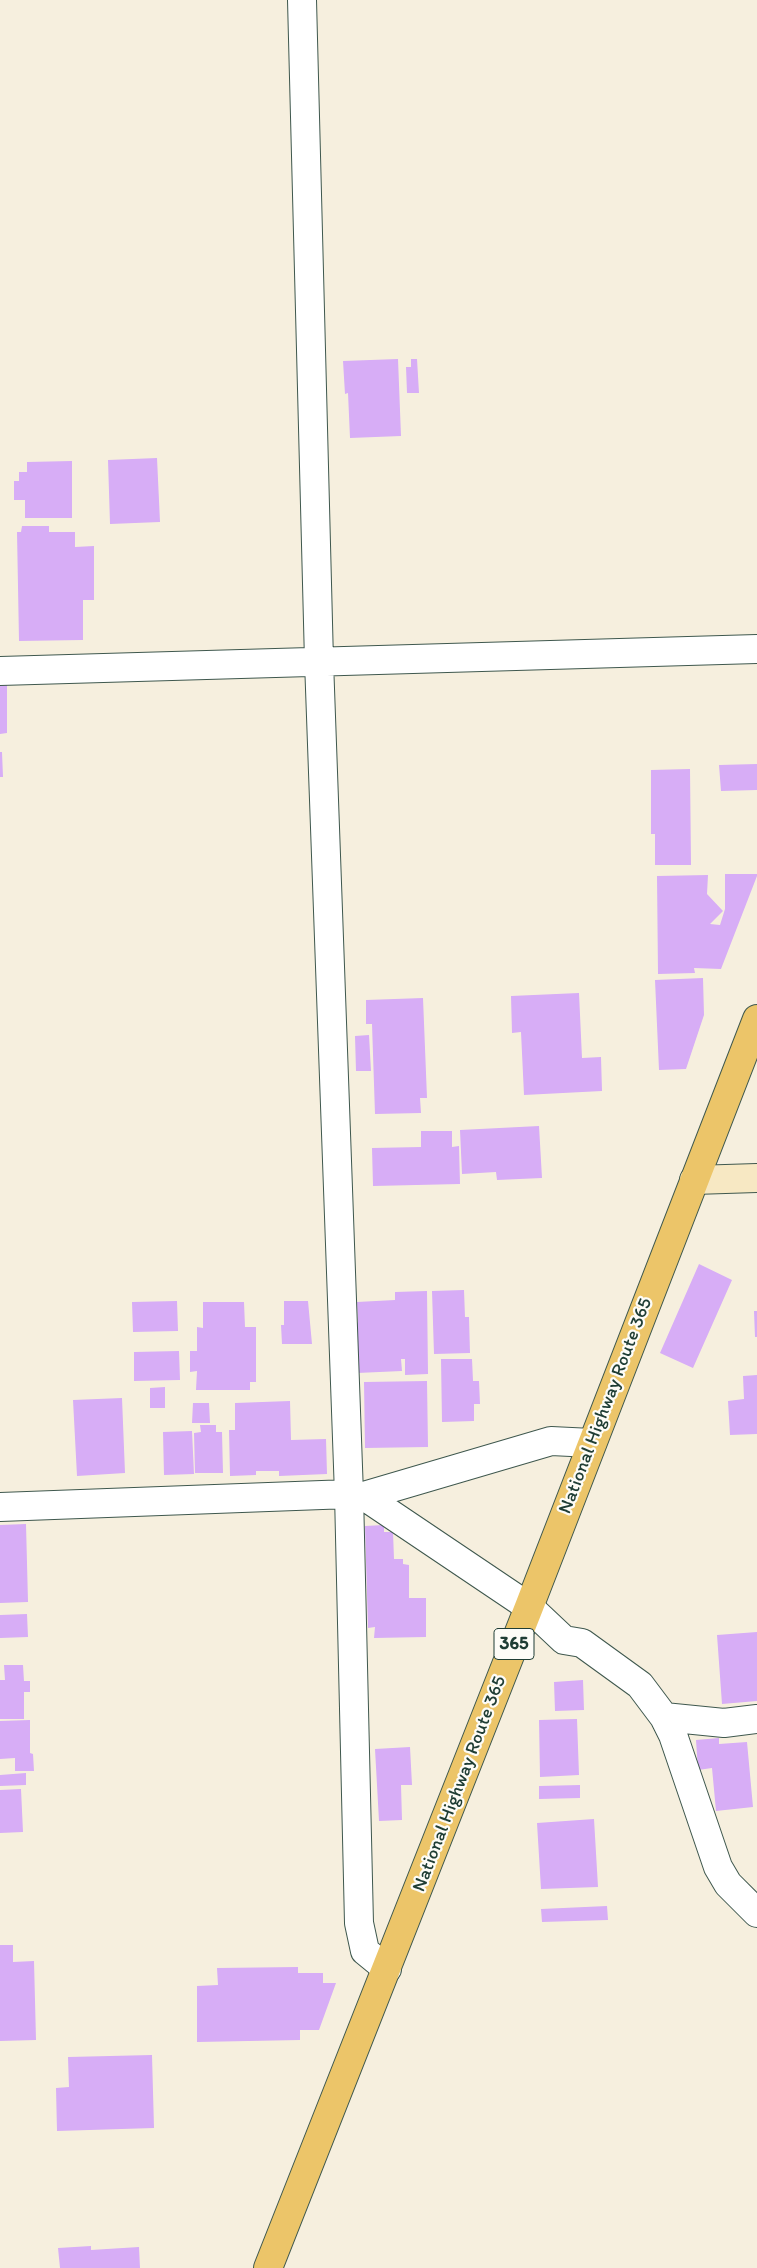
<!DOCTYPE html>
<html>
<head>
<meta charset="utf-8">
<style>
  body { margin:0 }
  canvas { display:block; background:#f6efde }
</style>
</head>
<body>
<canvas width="757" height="2268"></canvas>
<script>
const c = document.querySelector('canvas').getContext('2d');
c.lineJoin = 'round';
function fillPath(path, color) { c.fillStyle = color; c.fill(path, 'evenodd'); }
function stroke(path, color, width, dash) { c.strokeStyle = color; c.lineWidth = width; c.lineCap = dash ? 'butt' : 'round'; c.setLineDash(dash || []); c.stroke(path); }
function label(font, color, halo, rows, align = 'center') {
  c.font = font + ' Itim,sans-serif'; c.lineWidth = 4.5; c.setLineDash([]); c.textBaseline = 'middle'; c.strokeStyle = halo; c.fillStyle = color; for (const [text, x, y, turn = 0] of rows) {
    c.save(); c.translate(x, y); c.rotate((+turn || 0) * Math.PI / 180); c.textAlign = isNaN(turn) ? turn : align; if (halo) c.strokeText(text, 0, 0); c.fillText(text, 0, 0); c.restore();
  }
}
const building = new Path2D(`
  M398,359l3,77 -51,2 -2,-45 -3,1 -2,-33z
  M411,359h6l2,34h-12l-1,-26h5z
  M157,458l3,64 -50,2 -2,-64z
  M72,461v57h-47v-18h-11v-19h5v-9h8v-10z
  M22,526h27v6h26v15l19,-1v54h-11v40l-64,1 -2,-109h4z
  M7,685v48l-7,1v-48z
  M0,752h2l1,25h-3z
  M757,764v26l-36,1 -2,-26z
  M690,769l1,96h-36v-31h-4v-64z
  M725,874h32v2l-36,93 -27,-1 1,5 -37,1 -1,-98 51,-1 -1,19 16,17 -13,13 10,1 5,-16z
  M703,978l1,37 -18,54 -27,1 -4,-90z
  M579,993l3,65 19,-1 1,34 -78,4 -3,-63 -9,1 -1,-37z
  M423,998l4,100h-7l1,15 -46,1 -3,-90h-6v-24z
  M369,1035l2,36h-15l-1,-35z
  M539,1126l3,52 -45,2 -1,-8 -34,2 -2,-44z
  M421,1131h31v16l7,-1 1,38 -87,2 -1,-38 49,-1z
  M699,1264l33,16 -39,88 -33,-15z
  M464,1290l1,27h4l1,36 -36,1 -2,-63z
  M427,1291l1,83 -23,1v-16h-4l1,12 -45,2 -2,-50h3l-1,-21 38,-2v-8z
  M177,1301l1,30 -45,1 -1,-30z
  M284,1301h24l4,43h-30l-1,-19h3z
  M203,1302h41l1,25h11v55h-6v8h-54l1,-19 -7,1v-21h7v-24l6,1z
  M754,1311h3v26h-2z
  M179,1351l1,29 -46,1v-29z
  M441,1359h31l1,22h6l1,23h-6v17l-32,1z
  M757,1375v59l-27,1 -2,-34 16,-2 -1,-23z
  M427,1381l1,66 -63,1 -1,-66z
  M165,1387v21h-15v-20z
  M122,1398l3,75 -48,3 -4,-76z
  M290,1401l1,39 35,-1 1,35 -48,2v-5h-23v4l-26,1 -1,-46h6v-27z
  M193,1403h16l1,20h-18z
  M200,1425h16v7h6l1,41h-28l-1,-40 7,-1z
  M192,1431l2,43 -30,1 -1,-43z
  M26,1524l2,78 -28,1v-78z
  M384,1525v7h9l1,27h9v5l6,1v33h17v39l-52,1 1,-11 -7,1 -3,-102z
  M27,1614l1,23 -28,1v-23z
  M757,1632v69l-35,3 -5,-69z
  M4,1665h19l1,16h6v11h-6v27h-24v-39h5z
  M583,1680l1,30 -29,1 -1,-29z
  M577,1719l2,56 -39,2 -1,-57z
  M30,1720v33l3,1 1,17h-19v-13l-15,1v-38z
  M719,1738v6l28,-2 6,65 -37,4 -4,-43 -14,2 -2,-30z
  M410,1747l2,38h-11l1,35 -23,1 -4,-72z
  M26,1773v12l-26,1v-11z
  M580,1785v13l-41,1v-13z
  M21,1789l2,43 -23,1v-43z
  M594,1819l4,68 -57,2 -4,-66z
  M607,1906l1,14 -66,2 -1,-13z
  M0,1945h13v17l21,-1 2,79 -36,1z
  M298,1967v6h25v10h13l-17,47h-19v10l-103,2v-56l21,-1 -1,-17z
  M152,2055l2,73 -97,3 -1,-43 13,-1 -1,-30z
  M91,2246v4l48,-3 1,21h-80l-2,-20z`);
const street = new Path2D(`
  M302,0l17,661 30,833 10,429 6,28 22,18
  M0,671l757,-22
  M364,1496l187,-55 41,2
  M0,1507l349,-13 15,2 165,111 35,33 18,3 58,42 24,32 9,18 45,132 10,17 29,29
  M664,1717l60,6 33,-4`);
const secondary = new Path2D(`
  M694,1180l63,-2`);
const highway = new Path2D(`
  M268,2268l261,-661 228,-588`);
const shields = [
  [514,1644,40]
];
const shieldNames = [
  ["365",514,1644]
];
const streetNames = [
  ["National Highway Route 365",606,1406,-69],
  ["National Highway Route 365",460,1784,-69]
];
fillPath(building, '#d7adf6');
stroke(street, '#3f584e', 30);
stroke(secondary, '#3f584e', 30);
stroke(highway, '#3f584e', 30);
stroke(street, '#fff', 28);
stroke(secondary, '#f7e8c3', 28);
stroke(highway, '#ecc569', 28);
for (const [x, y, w] of shields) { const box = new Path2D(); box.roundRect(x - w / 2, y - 15.5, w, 31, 4); c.fillStyle = '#fdfcf7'; c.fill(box); stroke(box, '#1f3d34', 1); }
label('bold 18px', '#1f3d34', null, shieldNames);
label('19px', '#1f3d34', '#fdfcf7', streetNames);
</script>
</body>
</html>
